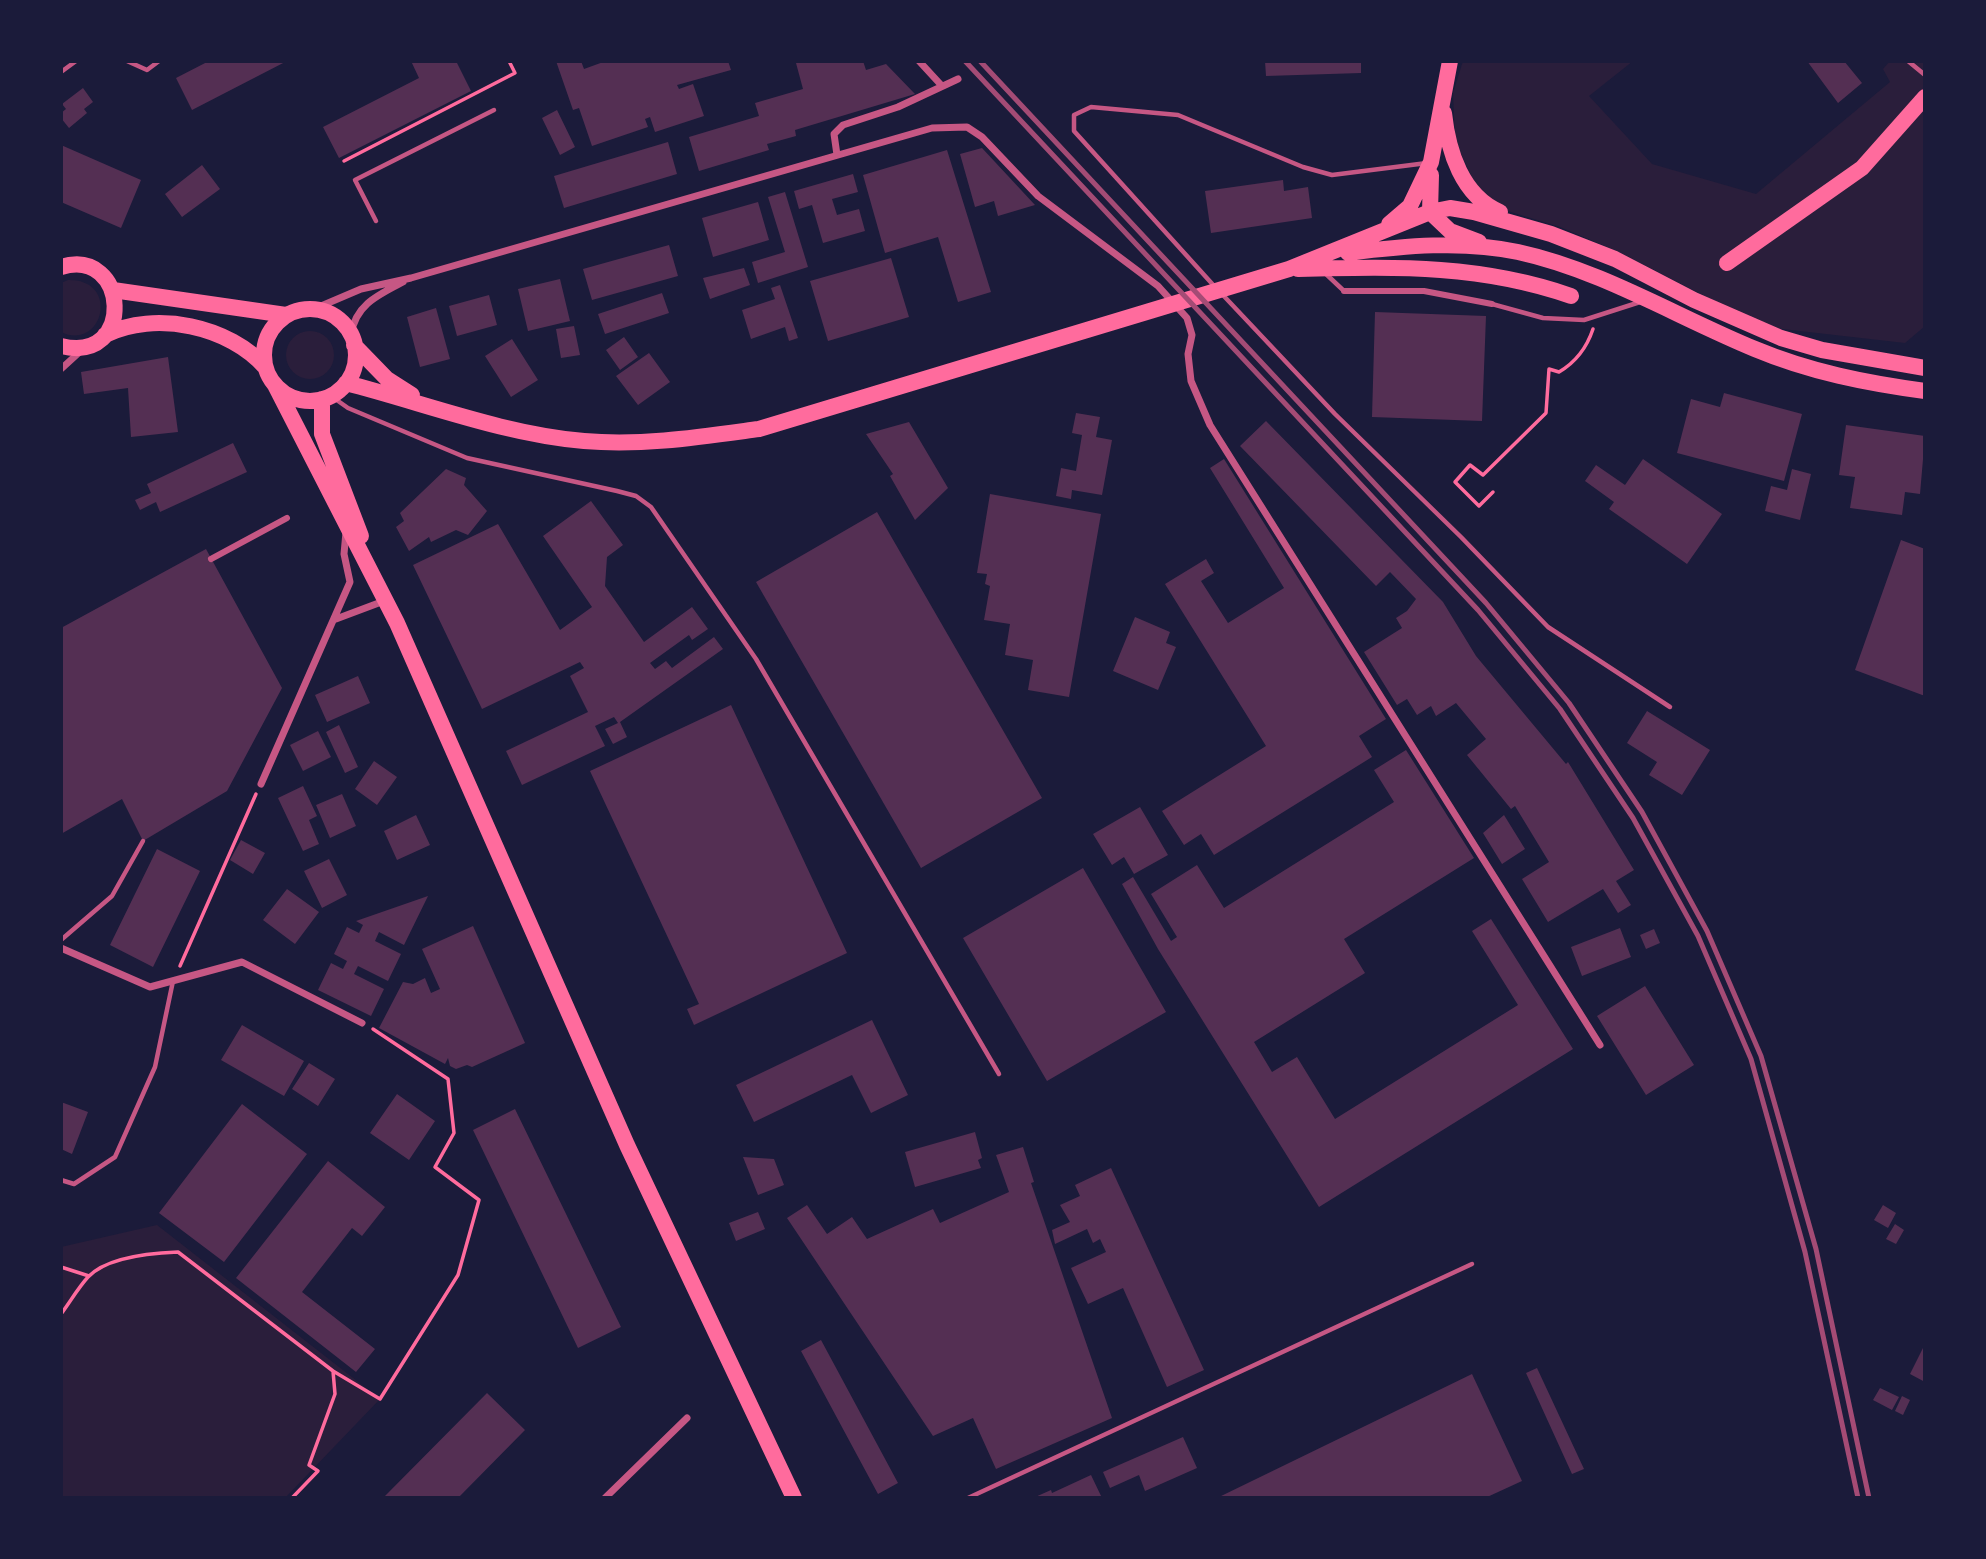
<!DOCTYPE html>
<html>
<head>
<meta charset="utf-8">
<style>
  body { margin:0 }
  #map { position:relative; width:1986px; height:1559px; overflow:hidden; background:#1b1b3a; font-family:Signika,sans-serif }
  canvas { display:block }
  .frame { position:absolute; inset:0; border:63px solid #1b1b3a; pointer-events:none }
</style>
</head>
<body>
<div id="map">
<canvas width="1986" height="1559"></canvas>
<div class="frame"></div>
</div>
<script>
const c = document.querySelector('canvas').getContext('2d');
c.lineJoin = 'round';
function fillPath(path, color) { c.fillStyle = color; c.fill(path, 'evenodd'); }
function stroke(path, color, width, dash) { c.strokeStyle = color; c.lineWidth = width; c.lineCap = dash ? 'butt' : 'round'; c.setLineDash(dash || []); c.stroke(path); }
const green = new Path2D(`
  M1463,61h170l-44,35 63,68 104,30 134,-112 -7,-13 7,-8h35v265l-20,17 -140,-16 -146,-75 -59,-25 -62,-19 -20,-18 -23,-49 -2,-48z
  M68,280c53,-1 35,72 -7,52v-49z
  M286 355a24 24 0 1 1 48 0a24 24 0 1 1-48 0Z
  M157,1225l223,174 -95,99h-224v-251z`);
const building = new Path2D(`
  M209,61h78l-95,49 -16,-32z
  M411,61h45l15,30 -132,67 -16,-31 96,-49z
  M556,61h25l3,8 22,-8h122l3,9 -54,15 2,4 14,-5 11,32 -49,16 -5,-15 -5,2 3,8 -56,19 -13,-38 -6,2z
  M798,61h65l3,9 20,-6 29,30 -120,36 1,6 -29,8 2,6 -70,21 -10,-34 70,-21 -4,-13 48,-14 -7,-26z
  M1265,61h96v12l-95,3z
  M1807,61h37l18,22 -24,20z
  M83,88l10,14 -9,7 3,4 -18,15 -8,-10v-5l5,-4 -4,-5z
  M557,110l18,37 -15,8 -18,-37z
  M668,142l9,32 -113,34 -10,-32z
  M61,145l80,35 -20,48 -60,-26z
  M982,148l53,57 -37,11 -4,-15 -19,6 -15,-53z
  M947,150l44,142 -33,10 -20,-65 -53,16 -22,-78z
  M202,165l18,24 -38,28 -17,-23z
  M853,174l5,18 -26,7 5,16 22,-6 6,22 -42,12 -11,-38 -13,4 -5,-18z
  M1283,180l1,11 24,-4 4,31 -101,15 -6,-42z
  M785,192l23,75 -50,16 -6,-21 33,-10 -17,-55z
  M758,202l11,38 -56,17 -11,-39z
  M669,245l9,31 -86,24 -9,-31z
  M891,258l18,59 -81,24 -18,-60z
  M744,268l6,17 -40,14 -7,-21z
  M560,279l10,42 -42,10 -10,-42z
  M780,285l18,53 -9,3 -4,-14 -34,12 -9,-29 33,-11 -4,-11z
  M662,293l7,20 -64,21 -7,-20z
  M489,295l8,30 -40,11 -8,-30z
  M436,308l14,51 -30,8 -13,-50z
  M1375,312l111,4 -4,105 -110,-4z
  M574,326l6,29 -19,3 -5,-29z
  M624,337l14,20 -18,13 -14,-20z
  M512,339l26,41 -27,17 -26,-41z
  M649,353l21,29 -32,23 -22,-29z
  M168,357l10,75 -47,5 -3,-49 -44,6 -3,-22z
  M1724,393l78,21 -18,67 -107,-28 14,-54 29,8z
  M1076,413l24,4 -4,20 16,3 -10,55 -30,-5 -1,9 -15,-3 5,-28 15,3 6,-36 -10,-2z
  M1266,421l177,181 33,54 90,108 2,-2 66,108 -18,11 15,24 -13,8 -15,-24 -55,33 -26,-43 27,-17 -34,-56 -4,3 -44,-54 19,-16 -30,-36 -20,13 -5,-10 -14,9 -10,-16 -10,6 -33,-53 38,-24 -6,-10 11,-7 9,-12 -26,-27 -14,14 -136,-140z
  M909,422l39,66 -33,32 -25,-44 3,-2 -27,-40z
  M1846,425l79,11 -5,58 -15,-2 -3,23 -52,-7 5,-31 -16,-2z
  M233,443l14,29 -87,40 -4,-10 -16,8 -5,-10 16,-7 -4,-9z
  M1224,459l162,260 -27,17 13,21 -158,98 -13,-21 -17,11 -22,-34 104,-65 -101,-162 41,-25 8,14 -13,8 27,42 56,-35 -74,-120z
  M1643,459l79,55 -35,50 -78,-55 5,-7 -29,-21 11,-16 29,20z
  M446,469l20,9 -2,7 23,26 -19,24 -12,-5 -25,12 -2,-5 -20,14 -13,-24 8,-6 -4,-8z
  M1792,469l19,5 -11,46 -35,-9 6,-25 16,4z
  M990,494l111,20 -32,183 -41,-7 5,-30 -28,-5 5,-31 -26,-4 6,-34 -5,-2 2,-10 -10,-1z
  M591,501l32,44 -16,12 -2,29 39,56 48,-35 16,22 -16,11 -3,-5 -39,28 5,6 11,-8 6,7 42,-31 9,12 -103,73 7,15 -14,7 -8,-15 13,-6 -4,-6 -19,9 10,20 -83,39 -16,-34 82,-39 -18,-36 14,-8 -4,-6 -98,47 -69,-144 85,-41 62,106 32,-23 -49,-71z
  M877,512l165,286 -121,70 -165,-286z
  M1901,540l24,9v147l-70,-26z
  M206,549l76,139 -55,103 -84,50 -21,-42 -61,35v-206z
  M1135,617l35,15 -4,11 10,4 -18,43 -45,-19z
  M358,676l12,27 -43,19 -12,-27z
  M731,705l116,248 -153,72 -7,-16 12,-5 -109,-233z
  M1647,711l63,39 -28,45 -33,-20 8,-13 -30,-19z
  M339,725l19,42 -13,6 -19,-41z
  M318,731l13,26 -28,14 -13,-26z
  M1406,750l68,108 -130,81 21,34 -111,69 18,30 25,-15 38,62 183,-114 -46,-74 19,-12 82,130 -254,158 -161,-258 -36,-65 11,-7 38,64 6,-4 -26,-43 46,-29 27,43 170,-106 -20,-32z
  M374,761l23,16 -20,28 -22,-16z
  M303,786l14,30 -8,4 10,24 -16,7 -25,-53z
  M342,794l14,32 -26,12 -14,-33z
  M1140,807l28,48 -34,19 -10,-17 -12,8 -19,-31z
  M416,815l14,30 -33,15 -13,-29z
  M1504,815l21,34 -23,15 -19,-31z
  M241,840l24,13 -12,21 -23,-14z
  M157,849l43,22 -47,96 -43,-22z
  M329,859l18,36 -25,13 -18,-37z
  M1083,868l83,144 -119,69 -84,-143z
  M287,889l32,23 -24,32 -32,-24z
  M428,896l-24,49 -25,-13 -4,9 26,13 -13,27 -30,-15 -4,8 30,15 -13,27 -53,-26 13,-27 12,6 4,-8 -13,-7 13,-27 12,6 4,-8 -7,-4z
  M473,926l52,117 -53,24 -5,-2 -11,4 -6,-3 -2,-8 -3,6 -66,-36 24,-46 10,2 12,-6 6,15 9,-4 -18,-40z
  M1620,928l11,29 -49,19 -11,-29z
  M1654,929l6,14 -14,6 -6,-14z
  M1645,986l49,79 -48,30 -49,-79z
  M872,1020l36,75 -37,18 -19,-38 -98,47 -18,-37z
  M242,1025l62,36 -20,35 -63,-36z
  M309,1063l26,16 -17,27 -26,-17z
  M397,1094l38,27 -26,39 -39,-27z
  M61,1102l27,10 -16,42 -11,-5z
  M242,1104l65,50 -83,108 -65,-49z
  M515,1109l106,218 -43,21 -105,-218z
  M975,1132l7,26 -4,2 3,8 -66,19 -10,-35z
  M1023,1147l11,35 -3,1 81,235 -116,51 -23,-51 -40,18 -146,-218 20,-13 20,29 25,-17 15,22 66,-30 7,14 69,-31 -13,-37z
  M743,1157l31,2 10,26 -26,10z
  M328,1161l57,46 -23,29 -10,-8 -50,64 73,57 -19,23 -120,-94z
  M1111,1168l93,202 -37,17 -44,-99 -35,16 -17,-36 35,-16 -6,-13 -7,4 -6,-14 -32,15 -3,-14 18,-8 -10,-17 20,-9 -5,-11z
  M1883,1205l13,8 -8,15 -14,-8z
  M758,1212l7,17 -29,12 -7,-18z
  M1895,1224l9,6 -8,14 -10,-5z
  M821,1340l77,143 -20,11 -77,-143z
  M1925,1344v38l-15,-8z
  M1537,1368l47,101 -12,5 -46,-101z
  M1472,1374l50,107 -37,17h-268z
  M1880,1388l19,9 -7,13 -19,-10z
  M487,1393l38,37 -67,68h-75z
  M1902,1396l8,4 -7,15 -8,-4z
  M1183,1437l14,31 -52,23 -6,-16 -29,13 -7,-16z
  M1091,1475l11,23h-69l18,-8 1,3z`);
const path = new Path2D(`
  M344,161l171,-88 -6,-12
  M1493,492l-14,14 -24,-24 15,-17 13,10 63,-62 3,-44 10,3c17,-10 28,-25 34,-43
  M180,966l76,-172
  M61,1267l28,9
  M61,1314c9,-12 17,-26 27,-37 19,-20 64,-24 90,-25l155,119 2,23 -26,71 9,6 -26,27
  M333,1371l47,28 78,-124 21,-75 -44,-33 19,-34 -6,-54 -75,-50`);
const service = new Path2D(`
  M127,61l20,9 12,-9
  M1908,61l17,14
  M61,72l15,-11
  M376,221l-21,-41 139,-70
  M1326,274l18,17
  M1215,287l-141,-156v-16l17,-8 87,8 125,52 29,8 95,-12
  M1221,293l114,121 126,123 87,90 122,80
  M1492,304l51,14 41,2 56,-18
  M331,396l17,12 119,50 150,33 19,5 15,11 105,152 243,415
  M61,940l51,-44 31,-55
  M61,1180l13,4 41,-27 40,-90 18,-86
  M968,1498l504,-234`);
const pedestrian = new Path2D(`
  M1344,291h80l68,13
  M211,559l76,-41`);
const minor = new Path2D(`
  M919,61l23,25
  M837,155l-3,-21 9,-9 55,-18 60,-28
  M314,309l47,-20 50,-11 521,-150 35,-1 15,10 56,59 120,90 29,32 5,17 -4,19 3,27 19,44 390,620
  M351,335c4,-30 27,-40 52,-53
  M61,369l23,-21
  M336,619l48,-18
  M261,784l89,-202 -6,-28 2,-22
  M61,948l89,39 92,-25 120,61
  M605,1498l82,-80`);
const primary = new Path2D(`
  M1444,113c4,38 18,83 56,99
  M1431,175l-1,37 20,19 29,11
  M1389,224l21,-18 21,-44 19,-101
  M1348,253c55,-7 115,-13 170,-1 83,18 159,65 237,97 55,23 111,34 170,42
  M1727,263l135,-95 63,-71
  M61,267c68,-21 75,98 0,79
  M1298,269c96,-2 181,-5 273,27
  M113,290l173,25
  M264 355a46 46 0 1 1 92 0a46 46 0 1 1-92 0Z
  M105,335c50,-25 125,-9 161,33
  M354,345l33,34 25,16
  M346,383c78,20 157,51 238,58 59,5 116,-4 175,-12l530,-160 141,-57 20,-4 24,4 77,22 64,25 79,41 87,38 41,12 103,18
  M275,385l122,238 230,522 167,353
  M322,399v35l39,102`);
const rail = new Path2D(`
  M965,61l513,549 82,99 73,109 65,118 53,123 54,193 53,246
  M980,61l506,542 83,100 73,109 65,119 54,125 55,193 53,249`);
fillPath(green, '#2a1e3b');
fillPath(building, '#542f53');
stroke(path, '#ff6b9d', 3.5);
stroke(service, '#c65784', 4.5);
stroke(pedestrian, '#c65784', 6);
stroke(minor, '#c65784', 7);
stroke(primary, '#ff6b9d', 16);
stroke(rail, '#a44b75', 5);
</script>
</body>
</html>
